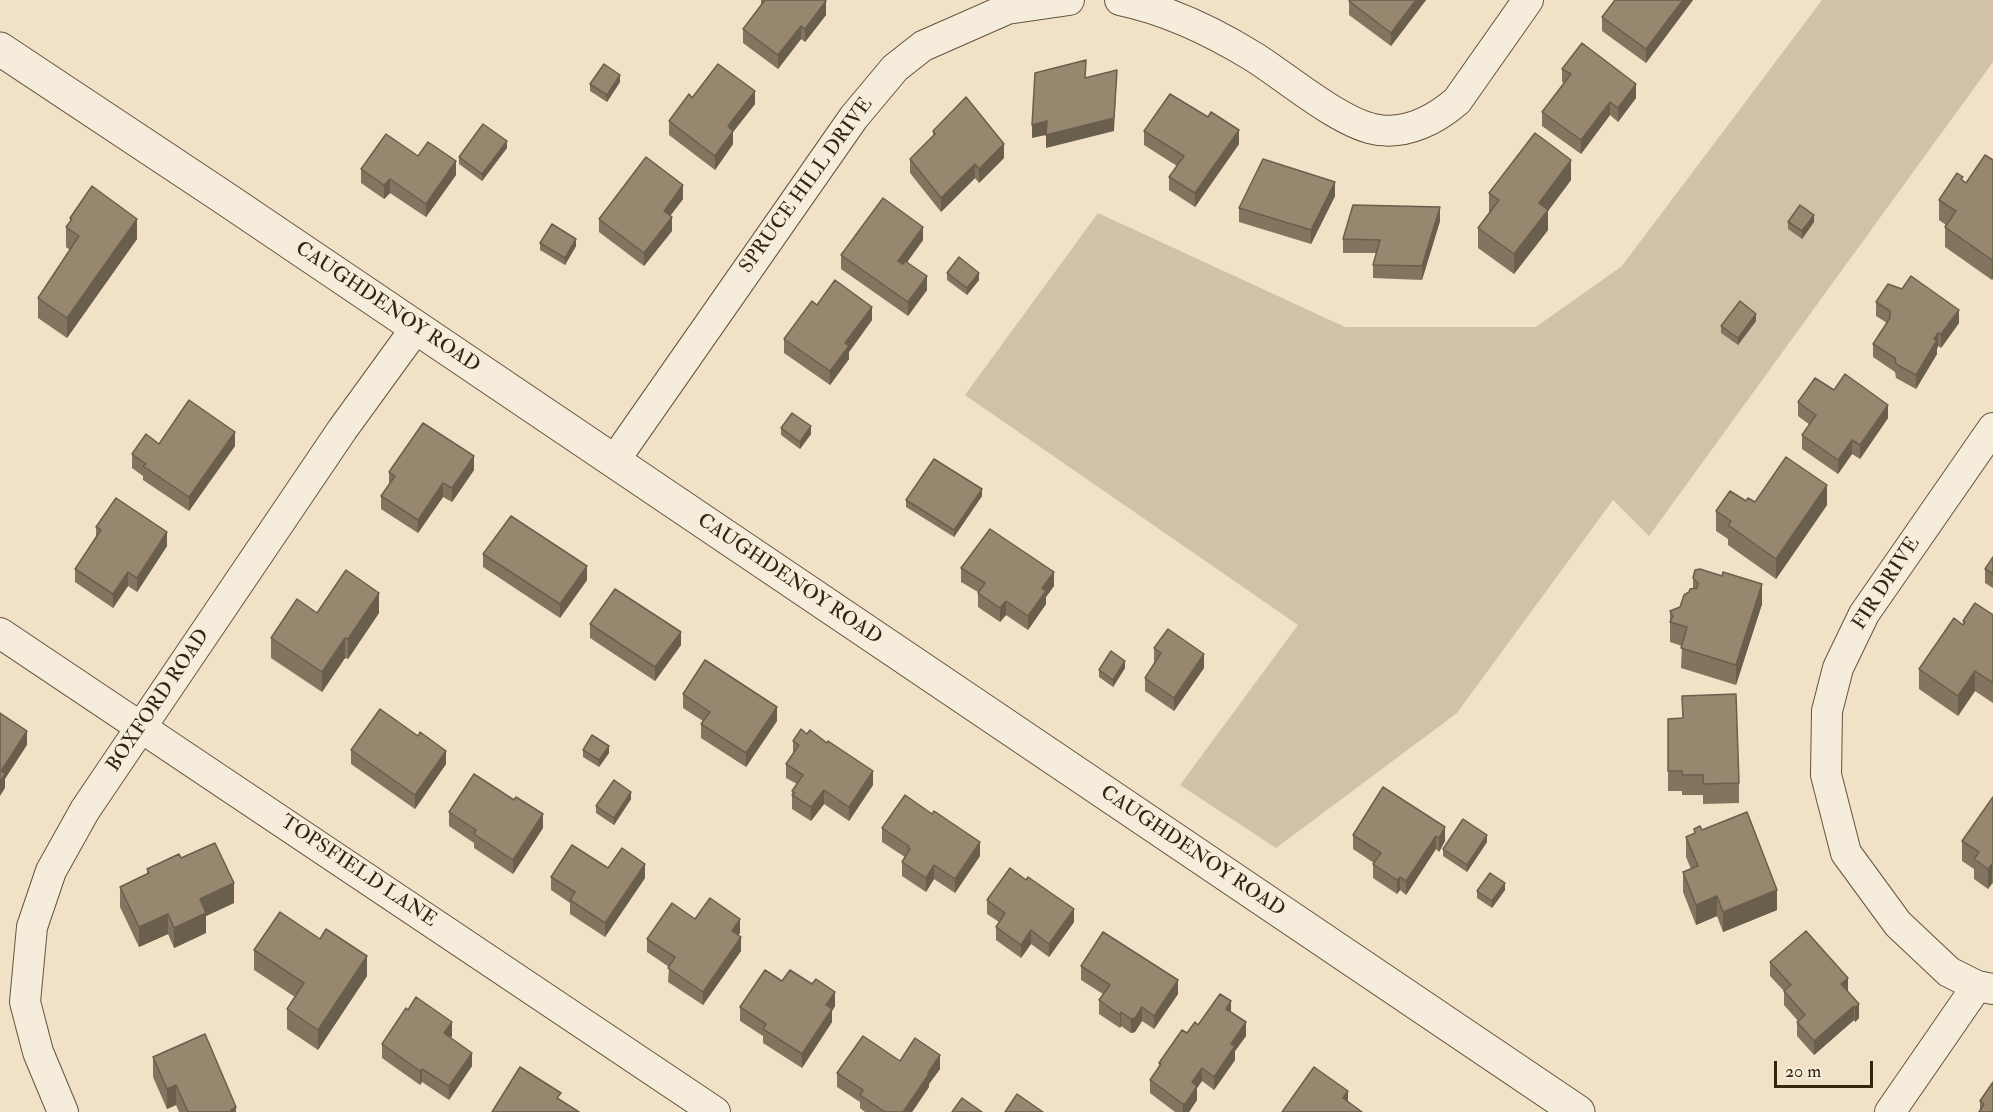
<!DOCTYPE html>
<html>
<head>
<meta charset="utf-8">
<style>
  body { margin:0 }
  #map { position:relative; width:1993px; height:1112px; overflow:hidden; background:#f0e1c7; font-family:"IM FELL Double Pica",serif }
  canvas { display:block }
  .scale { position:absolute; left:1774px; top:1061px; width:99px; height:27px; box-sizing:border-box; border:3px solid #36250d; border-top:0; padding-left:8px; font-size:18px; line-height:21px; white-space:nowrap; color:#36250d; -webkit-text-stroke:4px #f5ecdb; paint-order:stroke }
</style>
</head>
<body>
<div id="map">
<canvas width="1993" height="1112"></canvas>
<div class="scale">20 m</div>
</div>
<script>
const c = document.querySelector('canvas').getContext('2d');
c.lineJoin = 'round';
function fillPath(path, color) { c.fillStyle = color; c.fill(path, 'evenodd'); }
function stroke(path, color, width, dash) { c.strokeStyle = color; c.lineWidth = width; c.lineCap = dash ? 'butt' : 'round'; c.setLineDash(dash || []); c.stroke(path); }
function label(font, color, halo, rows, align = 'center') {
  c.font = font + ' "IM FELL Double Pica",serif'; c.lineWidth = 4.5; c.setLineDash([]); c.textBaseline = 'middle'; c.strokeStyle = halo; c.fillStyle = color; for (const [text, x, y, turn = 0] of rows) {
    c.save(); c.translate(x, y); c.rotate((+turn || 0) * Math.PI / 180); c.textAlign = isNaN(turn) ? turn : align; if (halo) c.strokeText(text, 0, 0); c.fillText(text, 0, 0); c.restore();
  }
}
const green = new Path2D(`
  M1822,0h171v62l-344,474 -36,-36 -156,213 -181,135 -96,-63 118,-160 -333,-230 133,-182 247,114h191l86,-61z`);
const minor = new Path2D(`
  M1120,0c48,10 92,31 134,57 32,20 89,69 125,73 29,4 57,-11 78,-29l71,-101
  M1993,428l-129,186 -26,54 -11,43 -1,64 20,78 52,71 51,48 28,14 16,3
  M614,461l240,-344 41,-49 28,-22 84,-37 62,-9
  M0,633l715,479
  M63,1112l-25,-60 -13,-50 7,-75 19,-56 34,-61 257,-380 74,-102
  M1890,1112l87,-126`);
const tertiary = new Path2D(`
  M0,49l223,148 1355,915`);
const wall = new Path2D(`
  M761,0h63l2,15 -21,27 -4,-3 -23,30 -35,-26v-14l18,-23z
  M1350,0h76l-35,46 -42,-31v-14z
  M1693,0l-47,63 -44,-32v-14z
  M1562,69l74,29 -18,24 -8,-7 -29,39 -39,-28v-14l22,-29 -2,-1z
  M620,82l-13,20 -17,-11v-7z
  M692,98l63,6 -22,28v12l-18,26 -46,-35v-14z
  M933,131l71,27 -25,25 -4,-5 -34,34 -31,-39v-14l23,-22z
  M1144,131l95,13 -44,63 -26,-17v-13l8,-11 -33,-21z
  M507,148l-25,33 -23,-17v-7z
  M418,156l38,19 -30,42 -36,-24 -6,6 -23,-16v-14z
  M1993,160v118l-1,2 -47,-33v-20l1,-2 -7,-5v-20l24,-20 3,3z
  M1571,180l-23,31v19l-34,44 -36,-26v-20l11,-15v-20z
  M1335,196l-24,48 -72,-22v-14z
  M683,199l-13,17 2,15 -28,35 -45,-34v-13z
  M70,218l67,21 -70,99 -29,-20v-20l32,-48 -4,-3v-20l4,-5z
  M1440,221l-18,59 -49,-2v-13l3,-12h-33v-14z
  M1788,222h26l-12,17 -14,-10z
  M923,240l-16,22 20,28 -19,26 -67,-47v-14z
  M540,243l36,3 -11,19 -25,-15z
  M947,273l32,7 -12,15 -20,-15z
  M1876,302l83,21 -18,25 -3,-2 -1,3v5l-21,35 -20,-11 -1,-6 -22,-15v-13l14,-21 -11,-7z
  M817,305l55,15 -23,32v7l-19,26 -46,-32v-14z
  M1756,321l-18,24 -17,-12v-7z
  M1834,390l54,28 -28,41 -8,-5 -14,20 -36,-25v-14l8,-10 -12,-9v-14z
  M781,428l30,6 -11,15 -19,-14z
  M159,444l76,2 -46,65 -46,-31v-4l-11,-8v-14z
  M474,470l-22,32 -9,-5 -25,36 -37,-24v-13l8,-12v-12z
  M982,496l-28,41 -48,-30v-7z
  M1746,501l81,4 -51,74 -48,-34v-6l-12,-8v-20z
  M96,527l71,19 -30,46 -9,-6 -15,22 -38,-26v-13l21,-33z
  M483,554l104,26 -27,38 -77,-51z
  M1993,557v31l-8,-5v-14z
  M961,568l93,18 -8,11v7l-18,26 -22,-15 -6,7 -22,-15v-15l-17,-10z
  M1693,578l69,26 -26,81 -55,-17 1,-22 -12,-4v-31l10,-4 13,-18z
  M317,613h62l-31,46 -3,-1 -23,34 -51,-34v-20z
  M1993,615v88l-18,-12 -17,25 -39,-27v-20l44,-45v-3z
  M590,624l91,21 -26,36 -65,-43z
  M1154,648l50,20 -30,43 -29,-20v-13l10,-15 -1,-1z
  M1125,668l-12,19 -14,-10v-7z
  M683,694l94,27 -31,46 -45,-29v-14l2,-3 -20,-13z
  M1682,696l57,87v20l-36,1v-9h-21v-4h-14v-72l15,-1z
  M793,741l80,44 -24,36 -25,-17 -13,17 -19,-12v-18l5,-7 -11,-6v-14l7,-9z
  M351,750l95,14 -31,45 -64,-45z
  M583,750l26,3 -10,14 -16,-10z
  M1383,787l62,54 -6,11 -3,-3 -30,46 -6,-5 -3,4 -24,-16v-14l1,-1 -21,-14v-14z
  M1993,797v86l-5,6 -14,-10v-10l-12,-8v-20z
  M631,799l-17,26 -18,-12v-7z
  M449,812l94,16 -30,46 -39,-26v-5l-25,-17z
  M882,828l98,28 -25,37 -21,-14 -8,13 -24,-16v-14l3,-5 -23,-15z
  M1694,829l8,1 75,80 -54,22 -6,-16 -21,9 -13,-33v-20l8,-3 -5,-12v-20l8,-3z
  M1487,842l-20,30 -24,-16v-7z
  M181,858l53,45 -28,13v17l-32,15 -6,-14 -29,13 -19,-40v-20l27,-13v-5z
  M608,868l37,10 -40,59 -35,-23v-11l-19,-13v-13z
  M1505,890l-13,18 -15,-10v-7z
  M987,900l87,22 -25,35 -18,-13 -10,14 -25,-18v-13l3,-5 -12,-8z
  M695,919l45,14 -2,2 3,16 -38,54 -35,-23 1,-15 -22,-15v-13z
  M254,950l113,26 -49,74 -31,-21v-20l8,-12 -41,-27z
  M1770,962l78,29 11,13v14l-4,4 -1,-2 -40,35 -17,-19v-14l1,-1 -14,-16v-14l-14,-15z
  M1081,966l97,28 -24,35 -12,-8 -7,11 -4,1 -10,-7 -1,2 -21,-14v-14l4,-6 -22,-14z
  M782,981l53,25 -3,5v11l-30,46 -39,-25v-7l-23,-15v-14z
  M1231,1012l15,24 -11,15v9l-21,30 -12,-9 -5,7v12l-8,12h-14l-25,-19v-13l9,-13v-4l39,-38z
  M452,1036l-2,2 22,28 -23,34 -27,-18 -2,3 -38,-27v-14z
  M153,1057l83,55h-57l-3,-7 -9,4 -14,-32z
  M900,1061l40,8 -11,15v3l-17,25h-47l-5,-4v-6l-23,-15v-14z
  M1980,1101l13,11 -13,-2z`);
const shadedWall = new Path2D(`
  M1416,0h10l-35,46v-13z
  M1683,0h10l-47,63v-14z
  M826,1v14l-21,27v-13z
  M801,26v13l-23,30v-14z
  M1117,70l-3,61 -68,17v-13l-14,3v-13z
  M620,75v7l-13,20v-7z
  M1636,84v14l-18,24v-14z
  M755,91v13l-22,28v12l-18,26v-14l13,-30z
  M1610,102v13l-29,39v-14z
  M1239,130v14l-44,63v-14z
  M507,141v7l-25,33v-7z
  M1004,144v14l-25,25v-14z
  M1571,160v20l-23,31v19l-34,44v-20l25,-51z
  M456,161v14l-30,42v-13z
  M975,164v14l-34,34v-14z
  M390,179v14l-6,6v-14z
  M1335,182v14l-24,48v-14z
  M683,185v14l-19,25v-13z
  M1440,207v14l-18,59v-14z
  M1814,215v7l-12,17v-8z
  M672,217v14l-28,35v-13z
  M137,219v20l-70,99v-20z
  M923,227v13l-25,35v-14z
  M576,239v7l-11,19v-7z
  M1993,258v20l-1,2v-20z
  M979,273v7l-12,15v-7z
  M927,276v14l-19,26v-14z
  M872,307v13l-23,32v7l-19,26v-14l15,-28z
  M1959,310v13l-18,25v-14z
  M1756,314v7l-18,24v-7z
  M1938,333v13l-1,3v5l-21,35v-14l18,-36z
  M1888,405v13l-28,41v-14z
  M811,426v8l-11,15v-7z
  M235,432v14l-46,65v-14z
  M1852,440v14l-14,20v-14z
  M474,456v14l-22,32v-14z
  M443,483v14l-25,36v-13z
  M1827,485v20l-51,74v-20z
  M982,489v7l-28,41v-7z
  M167,532v14l-30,46v-14z
  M587,566v14l-27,38v-14z
  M128,572v14l-15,22v-14z
  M1054,572v14l-8,11v7l-18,26v-14l14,-28z
  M1762,584v20l-26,81v-20z
  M379,593v20l-31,46v-20z
  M1006,601v14l-6,7v-14z
  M681,632v13l-26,36v-14z
  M345,638v20l-23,34v-20z
  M1204,654v14l-30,43v-13z
  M1125,661v7l-12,19v-7z
  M1975,671v20l-17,25v-20z
  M777,707v14l-31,46v-14z
  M27,731v14l-22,34v9l-5,8v-14l1,-11z
  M609,746v7l-10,14v-7z
  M446,751v13l-31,45v-14z
  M873,771v14l-24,36v-14z
  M824,790v14l-13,17v-14z
  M631,792v7l-17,26v-7z
  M543,814v14l-30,46v-14z
  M1445,827v14l-6,11v-14z
  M1487,835v7l-20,30v-7z
  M1436,836v13l-30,46v-14z
  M980,842v14l-25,37v-14z
  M1992,862v20l-4,7v-20z
  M645,864v14l-40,59v-14z
  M934,865v14l-8,13v-14z
  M1400,877v13l-3,4v-14z
  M234,883v20l-28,13v17l-32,15v-20l26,-29z
  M1505,883v7l-13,18v-7z
  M1777,890v20l-54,22v-20z
  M1717,896v20l-21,9v-20z
  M1074,909v13l-25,35v-13z
  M168,914v20l-29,13v-20z
  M740,919v14l-8,12v-14z
  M1031,930v14l-10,14v-13z
  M741,937v14l-38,54v-13z
  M367,956v20l-49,74v-20z
  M1848,978v14l-7,-8z
  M1178,980v14l-24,35v-13z
  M835,992v14l-3,5v11l-30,46v-14l24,-49z
  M1231,1001v14l-5,-6z
  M1859,1004v14l-4,4v-14z
  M1854,1006v14l-40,35v-14z
  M1142,1007v14l-7,11 -4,1v-14z
  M1121,1012v14l-1,2v-13z
  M452,1022v14l-8,11v-14z
  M1246,1022v14l-11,15v9l-21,30v-13l17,-33z
  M472,1053v13l-23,34v-14z
  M940,1055v14l-11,15v3l-17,25h-9z
  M1202,1068v13l-5,7v12l-8,12h-6v-8l9,-22z
  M422,1069v13l-2,3v-14z
  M176,1085v20l-9,4v-20z
  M1348,1091v13l-5,-6z
  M236,1107v5h-5v-2z`);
const building = new Path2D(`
  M765,0h59l2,1 -21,28 -4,-3 -23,29 -35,-26z
  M1350,0h66l-25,33 -42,-32z
  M1615,0h68l-37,49 -44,-32z
  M1582,43l54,41 -18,24 -8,-6 -29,38 -39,-28 29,-38 -9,-5z
  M1086,60l-1,18 32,-8 -3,48 -68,17 1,-14 -15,4 3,-52z
  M604,64l16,11 -13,20 -17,-11z
  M718,64l37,27 -27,35 5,5 -18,25 -46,-35 20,-27 3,4z
  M1170,94l38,23 3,-5 28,18 -44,63 -26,-16 15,-21 -40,-25z
  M966,97l38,47 -25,25 -4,-5 -34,34 -31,-39 25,-25 -2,-3z
  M483,124l24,17 -25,33 -23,-17z
  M1535,133l36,27 -32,43 9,7 -34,44 -36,-26 21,-28 -10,-7z
  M386,134l32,22 10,-14 28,19 -30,43 -36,-25 -6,6 -23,-16z
  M1985,155l8,5v98l-1,2 -47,-33 11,-16 -17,-11 18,-27 6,4 -2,2 5,4z
  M646,157l37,28 -19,26 8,6 -28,36 -45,-34z
  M1263,159l72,23 -24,48 -72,-22z
  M92,186l45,33 -70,99 -29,-20 41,-62 -13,-9 6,-8 -2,-1z
  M883,198l40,29 -25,34 5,3 2,-3 22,15 -19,26 -67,-47z
  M1353,205l87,2 -18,59 -49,-1 7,-25 -37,-1z
  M1800,205l14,10 -12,16 -14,-9z
  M552,224l24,15 -11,19 -25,-15z
  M959,257l20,16 -12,15 -20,-15z
  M1911,276l48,34 -18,24 -3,-1 -4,6 3,1 -21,35 -20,-11 -1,-6 -22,-14 17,-26v-7l-14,-9 12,-18 14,5z
  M835,280l37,27 -27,36 4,3 -19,25 -46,-32 28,-38 5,4z
  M1740,301l16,13 -18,24 -17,-12z
  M1845,374l43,31 -28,40 -8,-5 -14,20 -36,-25 14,-20 -18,-13 17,-24 19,12z
  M189,400l46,32 -46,65 -46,-31 3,-2 -14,-10 14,-20 13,10z
  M792,413l19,13 -11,16 -19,-14z
  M423,423l51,33 -22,32 -9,-5 -25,37 -37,-24 14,-20 -6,-4z
  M1786,457l41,28 -51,74 -48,-34 3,-4 -15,-10 14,-20 16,10 2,-3 7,4z
  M934,459l48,30 -28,41 -48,-30z
  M116,498l51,34 -30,46 -9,-6 -15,22 -38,-25 26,-39 -5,-3z
  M511,516l76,50 -27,38 -77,-50z
  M990,529l64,43 -12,16 4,3 -18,25 -22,-15 -6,7 -22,-15 7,-10 -24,-15z
  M1993,557v17l-8,-5z
  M1700,569l22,7 1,-4 39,12 -26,81 -55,-17 6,-21 -17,-5 3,-6 -3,-5 10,-4 4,-12 5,-3 1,-3 7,-1 1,-5 -5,-5 2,-8z
  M346,570l33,23 -31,46 -3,-1 -23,34 -51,-34 26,-39 20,14z
  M615,589l66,43 -26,35 -65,-43z
  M1975,603l18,12v68l-18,-12 -17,25 -39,-27 35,-51 9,7 2,-3 -2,-1z
  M1168,629l36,25 -30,44 -29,-20 16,-25 -7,-5z
  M1111,651l14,10 -12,19 -14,-10z
  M705,660l72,47 -31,46 -45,-29 9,-12 -27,-18z
  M1736,694l3,89 -36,1v-9h-21v-4h-14v-52l15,-1 -1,-22z
  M380,709l38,27 2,-4 26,19 -31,44 -64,-45z
  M0,713l27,18 -26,40 4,3 -5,8z
  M801,729l6,5 3,-4 17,13 1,-2 45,30 -24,36 -25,-17 -13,17 -19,-12 3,-2 -3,-2 11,-16 -17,-11 13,-19 -6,-4z
  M592,735l17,11 -10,14 -16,-10z
  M474,774l40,26 2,-3 27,17 -30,46 -39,-26 2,-4 -27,-18z
  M614,780l17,12 -17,26 -18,-12z
  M1383,787l62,40 -6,11 -3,-2 -30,45 -6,-4 -3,3 -24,-16 8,-11 -28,-18z
  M905,795l27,19 2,-3 46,31 -25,37 -21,-14 -8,13 -24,-16 8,-13 -2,-1 1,-2 -27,-18z
  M1993,797v66l-5,6 -14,-10 5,-7 -17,-11z
  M1747,812l30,78 -54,22 -6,-16 -21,9 -13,-33 15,-6 -12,-29 9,-4 -1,-4 6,-3 2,4z
  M1463,819l24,16 -20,30 -24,-16z
  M215,843l19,40 -34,16 6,14 -32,15 -6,-14 -29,13 -19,-40 29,-14 -2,-4 32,-15 2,4z
  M572,845l36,23 14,-20 23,16 -40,59 -35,-23 5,-8 -24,-15z
  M1010,868l16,12 2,-3 46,32 -25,35 -18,-14 -10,15 -25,-18 9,-14 -18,-13z
  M1490,873l15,10 -13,18 -15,-10z
  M710,898l30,21 -8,12 9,6 -38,55 -35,-24 7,-11 -28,-18 25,-36 23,16z
  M280,912l40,27 6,-10 41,27 -49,74 -31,-21 17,-26 -50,-33z
  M1806,931l42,47 -7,6 18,20 -4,4 -1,-2 -40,35 -17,-19 8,-7 -21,-24 7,-6 -21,-23z
  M1103,932l75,48 -24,36 -12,-9 -7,11 -4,1 -10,-7 -1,3 -21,-15 11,-15 -29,-19z
  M765,970l17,11 8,-11 22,14 4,-5 19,13 -9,13 6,4 -30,45 -39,-25 3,-5 -26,-17z
  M1220,994l11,7 -5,8 20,13 -15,22 4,2 -21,31 -12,-9 -10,14 5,4 -11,17 -3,1 -33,-24 11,-16 -2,-1 23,-33 5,3 8,-11 3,3z
  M416,997l36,25 -8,11 28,20 -23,33 -27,-17 -2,2 -38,-27 24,-36 2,2z
  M205,1034l31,73 -5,3 1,2h-44l-12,-27 -9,4 -14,-32z
  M863,1036l37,25 15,-23 25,17 -12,18 1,1 -26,38h-18l-25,-17 3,-5 -26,-17z
  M520,1067l41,26 -4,5 22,14h-87z
  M1314,1067l34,24 -5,7 19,14h-80z
  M1993,1082v30h-14l5,-8 -4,-3z
  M1017,1094l26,18h-38z
  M962,1098l20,14h-30z`);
const streetNames = [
  ["SPRUCE HILL DRIVE",807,186,-54],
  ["CAUGHDENOY ROAD",387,308,34],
  ["CAUGHDENOY ROAD",789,580,34],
  ["FIR DRIVE",1887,584,-57],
  ["BOXFORD ROAD",159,701,-56],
  ["CAUGHDENOY ROAD",1192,852,34],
  ["TOPSFIELD LANE",358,872,34]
];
fillPath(green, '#d0c1a7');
stroke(minor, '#64543c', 32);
stroke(tertiary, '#64543c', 35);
stroke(minor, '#f5ecdb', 30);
stroke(tertiary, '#f5ecdb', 33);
fillPath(wall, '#82745f');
fillPath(shadedWall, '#6a5e4d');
fillPath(building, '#97876e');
stroke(building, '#6a5e4d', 1.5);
label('20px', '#36250d', '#f5ecdb', streetNames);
</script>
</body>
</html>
